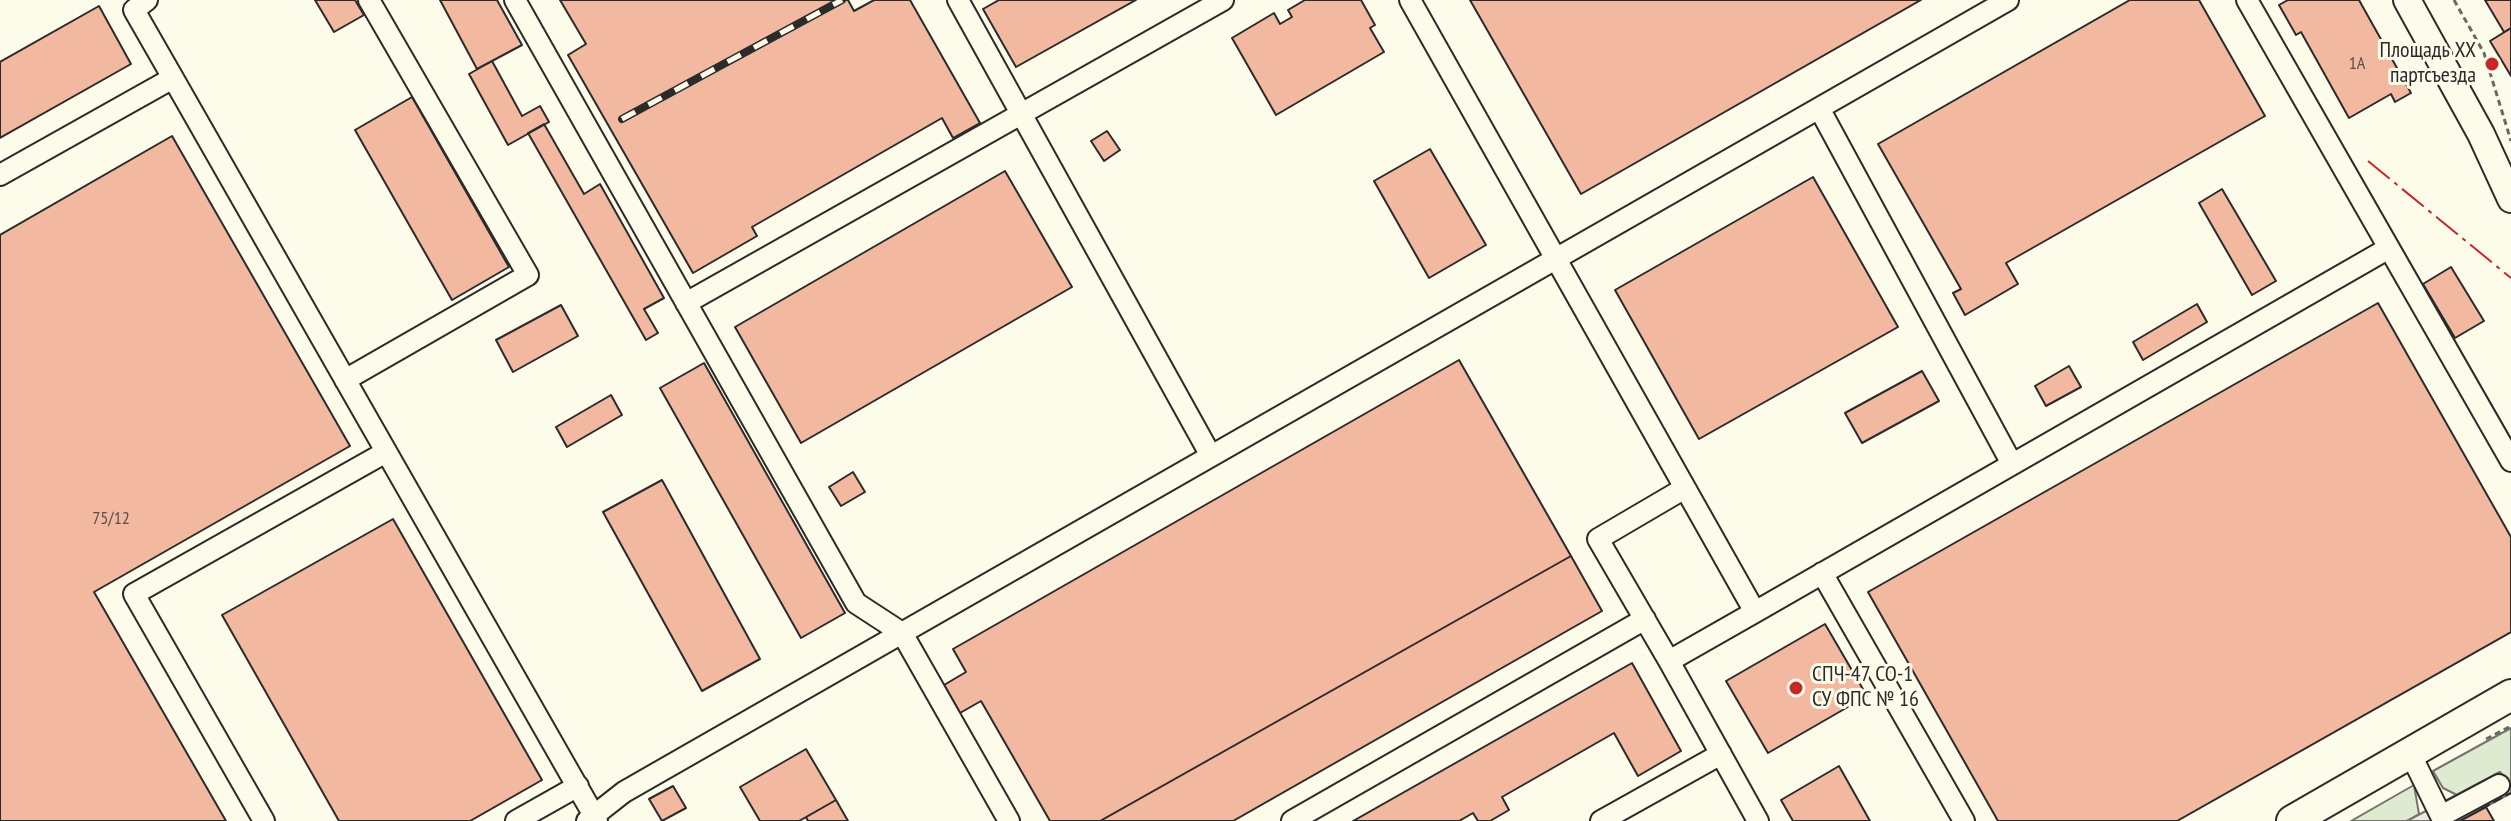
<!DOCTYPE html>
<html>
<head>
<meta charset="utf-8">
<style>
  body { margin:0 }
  canvas { display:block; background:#fdfbea }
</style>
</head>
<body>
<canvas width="2511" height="821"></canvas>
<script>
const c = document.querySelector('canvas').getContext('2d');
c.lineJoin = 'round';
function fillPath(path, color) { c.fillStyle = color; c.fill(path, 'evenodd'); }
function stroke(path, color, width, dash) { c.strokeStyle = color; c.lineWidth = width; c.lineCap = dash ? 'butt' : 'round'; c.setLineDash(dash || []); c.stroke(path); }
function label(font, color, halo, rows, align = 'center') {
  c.font = font + ' "PT Sans Narrow",sans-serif'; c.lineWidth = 6; c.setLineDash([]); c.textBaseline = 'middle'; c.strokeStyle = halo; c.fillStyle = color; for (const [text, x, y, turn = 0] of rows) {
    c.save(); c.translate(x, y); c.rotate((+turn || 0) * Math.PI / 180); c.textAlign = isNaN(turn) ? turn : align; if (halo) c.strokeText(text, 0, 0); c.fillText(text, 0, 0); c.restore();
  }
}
const green = new Path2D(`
  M2511,728v59l-11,-15 -43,23 -14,-7 -10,-17z
  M2414,785l5,29 -12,7h-56z`);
const parking = new Path2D(`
  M2500,772l11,15v6l-51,28h-53z`);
const building = new Path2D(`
  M315,0h40l9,15 -30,17z
  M440,0h57l25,45 -45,24z
  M560,0h288l6,11 20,-11h36l70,123 -27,15 -11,-20 -190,109 5,9 -64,37 -125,-218 18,-11z
  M999,0h137l-120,67 -33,-58z
  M1305,0h56l14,25 -5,3 14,24 -108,63 -44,-77 42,-25 6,11 12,-7 -4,-7z
  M1470,0h451l-340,194z
  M2130,0h69l66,116 -259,147 12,21 -53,31 -12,-22 8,-4 -83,-145z
  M2288,0h71l52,93 -16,9 -4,-8 -42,24 -48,-86 -5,3 -17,-30z
  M2485,0h26v28l-7,4z
  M99,6l32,58 -131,74v-76z
  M2511,28v48l-21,-35z
  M492,61l30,55 18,-10 9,16 -41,23 -39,-71z
  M412,97l97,170 -57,33 -97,-170z
  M544,124l40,70 16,-10 64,114 -20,11 14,24 -12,7 -118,-207z
  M1107,131l13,19 -16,11 -13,-20z
  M172,136l178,310 -256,146 132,229h-226v-586z
  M1430,149l56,96 -57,33 -55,-97z
  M1005,171l67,116 -271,156 -66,-116z
  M1813,177l85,150 -199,112 -84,-149z
  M2222,189l54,92 -24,14 -53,-92z
  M2451,267l33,54 -29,17 -32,-54z
  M2378,303l133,234v95l-334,189h-179l-130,-229z
  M2197,304l10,18 -64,38 -10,-18z
  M561,305l17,31 -65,36 -17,-32z
  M1459,360l112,196 -471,265h-50l-69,-120 -21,12 -16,-28 22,-13 -13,-23z
  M704,363l141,250 -44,25 -141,-250z
  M2069,366l12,21 -35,19 -11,-20z
  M1922,371l17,30 -77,42 -17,-30z
  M611,395l11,20 -55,32 -11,-20z
  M853,472l12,20 -24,14 -12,-19z
  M662,480l98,179 -58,32 -99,-179z
  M393,519l149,261 -72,41h-131l-117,-206z
  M1571,556l31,55 -369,210h-133z
  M1825,624l42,72 -99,57 -42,-72z
  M1632,663l49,88 -43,25 -24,-43 -112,64 7,13 -19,11h-12l-5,-8 -14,8h-106z
  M806,749l30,51 -37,21h-39l-20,-34z
  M1839,766l31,55h-77l-12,-21z
  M673,786l13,22 -24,13 -13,-22z
  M836,800l12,21h-40l-2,-4z
  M2486,807l8,14h-34z`);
const path = new Path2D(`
  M2454,0l30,53 27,88
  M2486,739l25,-13`);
const minor = new Path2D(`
  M515,0l341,603 46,30 107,188
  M958,0l253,456
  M1410,0l345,612 -86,49 89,160
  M2247,0l264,461
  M173,78l424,743
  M1819,108l193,356
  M0,175l173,-97 -39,-68 13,-10
  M686,303l537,-303
  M345,380l183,-105 -159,-275
  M1822,573l142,248
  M1755,612l634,-364
  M1669,661l-71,-122 87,-51
  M2410,753l31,63 58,-31
  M264,821l-130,-227 252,-142
  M516,821l62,-35
  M587,821l37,-29 1384,-792
  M1292,821l353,-202
  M1601,821l120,-67`);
const major = new Path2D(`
  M2407,0l74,134 30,65`);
const highway = new Path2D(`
  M2292,821l219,-126`);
const rail = new Path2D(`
  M622,119l220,-119`);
const fence = new Path2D(`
  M2481,809l30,-16`);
const power = new Path2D(`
  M2368,161l143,117`);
const markers = [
  [2492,64,8,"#c62828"],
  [1796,688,8,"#c62828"]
];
const numberNames = [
  ["1А",2357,64],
  ["75/12",111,519]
];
const poiNames = [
  ["Площадь ХХ",2476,51],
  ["партсъезда",2476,76],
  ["СПЧ-47 СО-1",1812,675,"left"],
  ["СУ ФПС № 16",1812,700,"left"]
];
fillPath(green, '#deebd1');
stroke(green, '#74746e', 2);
fillPath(parking, '#eceadb');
stroke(parking, '#74746e', 2);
fillPath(building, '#f2b8a0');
stroke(building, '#2b2b2b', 2);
stroke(minor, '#2b2b2b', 24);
stroke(major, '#2b2b2b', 30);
stroke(highway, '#2b2b2b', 34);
stroke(path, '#6a6964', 3, [6, 4]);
stroke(minor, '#fdfbea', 20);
stroke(major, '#fdfbea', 26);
stroke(highway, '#fdfbea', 30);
stroke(rail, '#2b2b2b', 8);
stroke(rail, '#fdfbea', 5, [15]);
stroke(fence, '#2b2b2b', 2, [10, 4]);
stroke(power, '#c62828', 2, [28, 6, 4, 6]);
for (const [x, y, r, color] of markers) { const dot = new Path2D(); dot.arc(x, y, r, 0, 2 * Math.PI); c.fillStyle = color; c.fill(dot); stroke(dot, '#fdfbea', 3); }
label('18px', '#5d4e48', null, numberNames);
label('22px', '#2b2b2b', '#fdfbea', poiNames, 'right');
</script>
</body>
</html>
